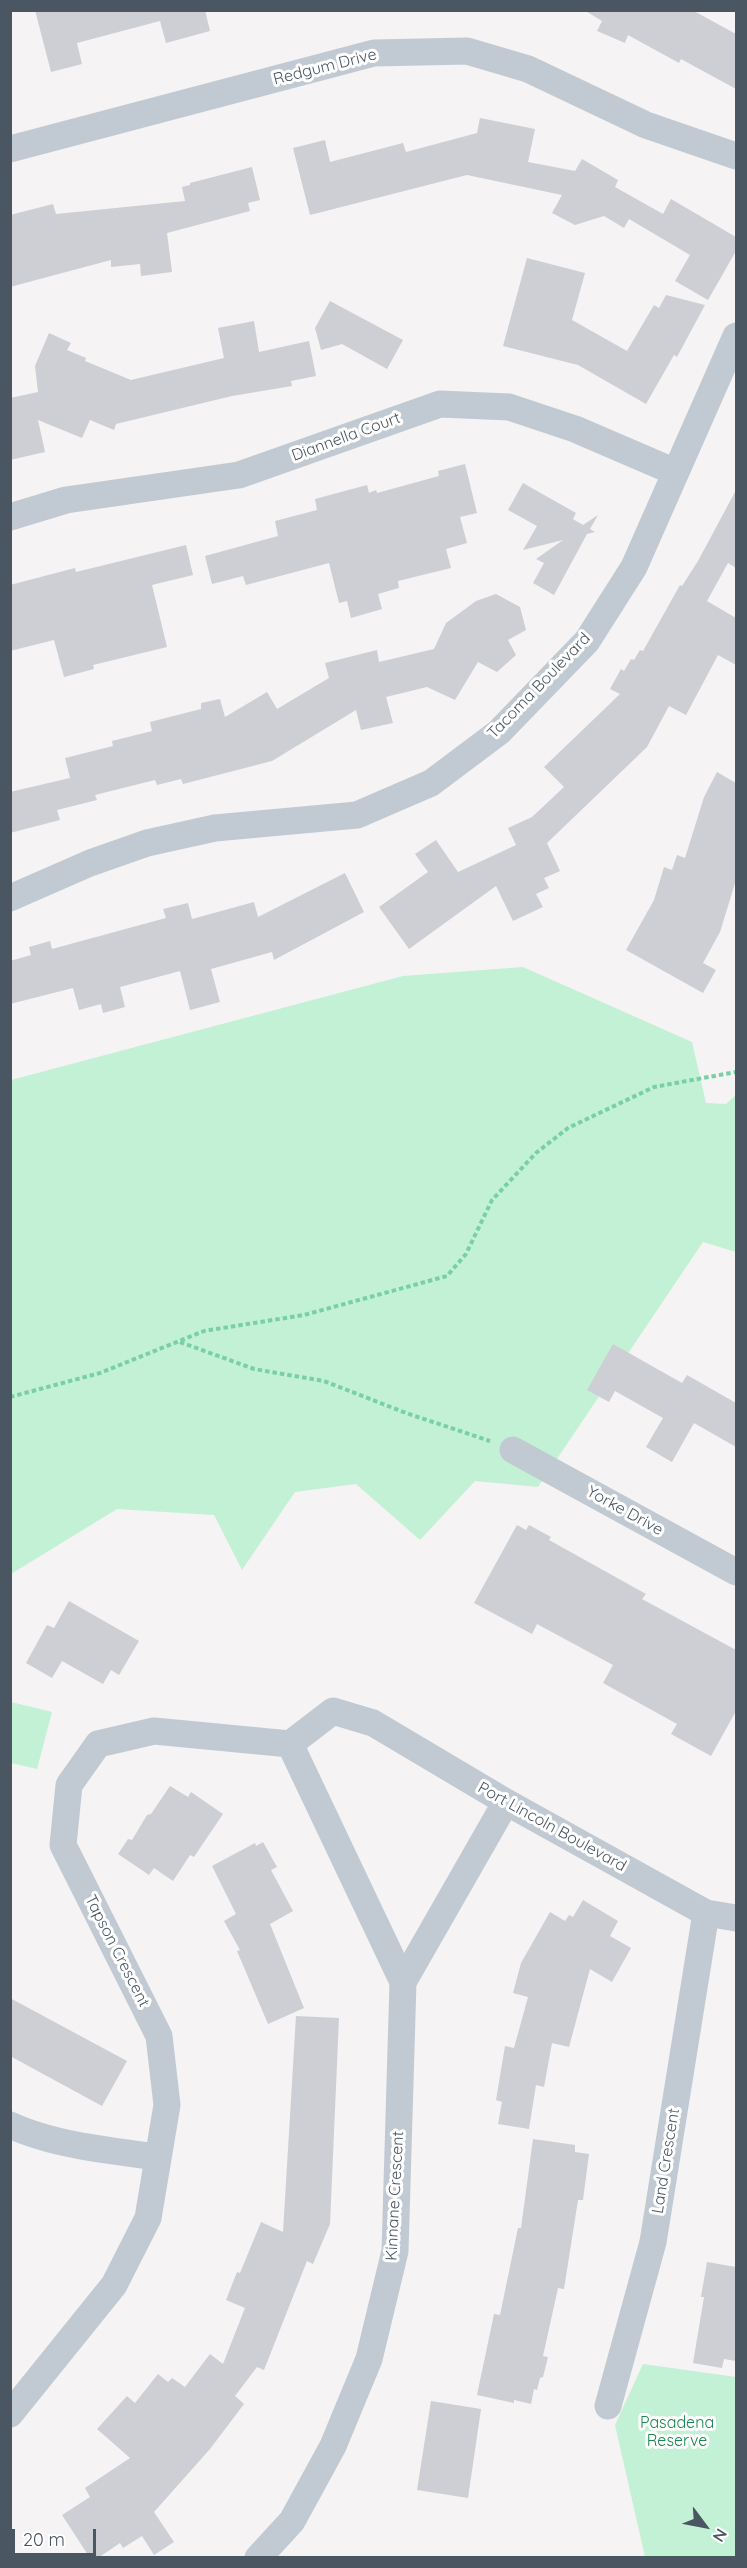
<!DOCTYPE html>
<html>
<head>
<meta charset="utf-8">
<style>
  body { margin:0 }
  #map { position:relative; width:747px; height:2568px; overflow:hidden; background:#f5f3f3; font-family:Quicksand,sans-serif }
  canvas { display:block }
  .frame { position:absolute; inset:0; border:12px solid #4a5661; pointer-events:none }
  .north { position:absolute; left:675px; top:2496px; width:60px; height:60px; -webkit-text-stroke:4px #fff; paint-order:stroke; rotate:122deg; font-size:16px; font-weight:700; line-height:24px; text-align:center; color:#4a5661 }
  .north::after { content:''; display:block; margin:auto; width:21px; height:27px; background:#4a5661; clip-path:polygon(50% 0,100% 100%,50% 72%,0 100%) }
  .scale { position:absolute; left:12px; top:2529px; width:84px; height:27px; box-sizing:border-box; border:3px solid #4a5661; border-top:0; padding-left:8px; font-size:18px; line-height:21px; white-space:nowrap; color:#4a5661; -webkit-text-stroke:4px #fff; paint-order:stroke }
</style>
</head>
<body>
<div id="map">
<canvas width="747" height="2568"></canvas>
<div class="frame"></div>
<div class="north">N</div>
<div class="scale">20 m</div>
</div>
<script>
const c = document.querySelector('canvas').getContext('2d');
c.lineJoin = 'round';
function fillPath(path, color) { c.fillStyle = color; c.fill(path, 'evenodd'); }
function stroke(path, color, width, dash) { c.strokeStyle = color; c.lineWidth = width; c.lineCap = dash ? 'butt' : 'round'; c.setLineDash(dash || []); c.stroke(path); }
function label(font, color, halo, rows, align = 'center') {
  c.font = font + ' Quicksand,sans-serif'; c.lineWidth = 6; c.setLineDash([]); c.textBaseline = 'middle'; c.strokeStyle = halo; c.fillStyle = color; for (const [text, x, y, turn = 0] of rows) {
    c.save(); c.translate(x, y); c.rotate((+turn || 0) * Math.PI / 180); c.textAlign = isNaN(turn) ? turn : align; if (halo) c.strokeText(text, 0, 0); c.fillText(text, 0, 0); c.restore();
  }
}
const green = new Path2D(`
  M523,967l169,75 14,61 20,1 10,-9v157l-33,-10 -165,245 -63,-6 -55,59 -64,-56 -61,8 -53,78 -28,-55 -97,-6 -106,65v-494l392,-104z
  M11,1702l41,10 -15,57 -26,-6z
  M643,2364l93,13v180h-91l-30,-132z`);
const building = new Path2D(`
  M35,10h170l5,21 -44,12 -6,-22 -83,22 5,21 -31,8z
  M584,10h108l44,24v55l-55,-30 -2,4 -51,-28 -3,8 -28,-12 5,-10z
  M480,118l55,11 -7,33 47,9 7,-12 36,21 -3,7 48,27 8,-15 65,38v14l-28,49 -33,-19 15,-26 -61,-36 -5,9 -20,-12 -29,9 -23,-12 10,-18 -95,-20 -157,40 -17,-67 32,-8 5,22 73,-19 3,9 71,-19z
  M252,167l8,33 -12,3 2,8 -83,22 5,39 -31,4 -1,-12 -29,3v-7l-101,27v-72l43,-11 3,10 129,-13 -3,-14 8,-2v-2z
  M527,258l58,15 -13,47 55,31 27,-46 5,3 7,-13 39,10 -28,52 -3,-2 -28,49 -68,-39 -75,-19z
  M330,301l73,39 -16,29 -45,-25 -21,6 -6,-22z
  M254,321l5,31 50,-11 7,35 -25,5 1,5 -60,10 -116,28 -2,6 -24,-10 -8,18 -44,-18 7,32 -35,8v-62l28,-6 -3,-26 14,-33 22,10 -4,7 19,8 -1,3 46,19 93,-22 -6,-30z
  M465,464l12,49 -17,4 7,26 -21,6 5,19 -53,13 1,7 -21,6 4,15 -31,9 -4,-17 -8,2 -10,-40 -83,22 -3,-9 -31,8 -7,-28 73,-20 -3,-15 42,-11 -2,-11 52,-14 2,8 7,-3 1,3 62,-17 -1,-5z
  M523,483l53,30 -3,6 10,6 15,-10 -8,14 5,3 -8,2 -33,61 -21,-12 11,-20 -8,-4 27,-19 -40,10 14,-24 -29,-16z
  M736,490v78l-8,-5 -21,38 29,17v47l-18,-10 -32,60 -17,-9 -22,41 -100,96 13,28 -16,7 5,10 -13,6 7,13 -30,14 -17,-35 -87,63 -30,-42 49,-35 -13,-18 21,-14 22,32 58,-27 -8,-17 24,-11 32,-30 -20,-20 76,-73 -10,-5 11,-20 3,2 7,-12 3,1 6,-10 3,1 37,-66 2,1 16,-25z
  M186,545l7,30 -41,10 15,62 -74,18 1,4 -30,8 -10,-37 -44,11v-66l65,-17 1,4z
  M496,594l24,13 6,23 -18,10 8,15 -19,17 -19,-10 -23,38 -28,-13 -41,10 7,26 -32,7 -5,-20 -84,51 -89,23 -2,-5 -24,6 -2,-5 -60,15 2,5 -40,10 3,10 -50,13v-41l60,-14 -5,-20 48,-12 -1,-5 40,-10 -2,-9 51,-13v-6l19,-4 5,18 42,-25 10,17 52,-31 -4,-15 52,-13 2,12 55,-13 12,-26 30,-22z
  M717,772l19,11v97l-16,52 -17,31 13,7 -13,23 -77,-43 28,-50 10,-33 8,3 5,-15 8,3 19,-61z
  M345,873l19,39 -90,48 -2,-8 -61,17 9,33 -30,8 -10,-39 -60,16 5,20 -22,6 -2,-9 -22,6 -6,-22 -63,16v-43l21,-6 -2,-8 21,-6 2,8 114,-31 -3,-9 25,-6 4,16 62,-17 4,15z
  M613,1344l69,39 5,-8 49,28v44l-42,-24 -22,39 -26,-15 17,-29 -48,-27 -6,11 -22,-12z
  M517,1525l9,5 3,-5 22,12 -2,3 97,54 -4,5 94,51v61l-25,45 -40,-22 6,-10 -74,-41 10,-18 -76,-41 -5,10 -58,-31z
  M69,1601l70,40 -20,34 -8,-5 -8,14 -41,-23 -10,17 -26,-15 21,-38 7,3z
  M170,1786l18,11 3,-5 32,22 -29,43 -4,-2 -17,26 -19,-13 -5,7 -31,-21 10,-15 4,1 15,-25 4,-1z
  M263,1842l14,25 -6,3 22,41 -23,13 34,84 -36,16 -31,-73 3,-1 -16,-29 12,-7 -24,-48 43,-23 1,3z
  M583,1900l35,21 -8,15 21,12 -19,34 -22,-13 -21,78 -17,-4 -8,44 -8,-2 -7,44 -31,-5 4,-22 -6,-2 9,-54 9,2 14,-51 -15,-4 8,-30 29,-51 15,9 4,-6 4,2z
  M10,1998l117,63 -25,45 -92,-50z
  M296,2016l43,2 -9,206 -17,40 -6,-3 -43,109 -7,-3 -22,29 9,8 -34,45 -56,63 20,30 -20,13 -12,-19 -19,12 -3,-5 -22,15h-8l-28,-43 28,-18 -5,-9 45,-30 -33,-29 30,-33 8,7 23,-29 10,8 4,-4 13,9 25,-33 13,10 22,-56 -19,-8 11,-28 3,1 21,-51 22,10z
  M533,2139l42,6v7l14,2 -6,46h-5l-14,89 -6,-1 -15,68 5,1 -5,20 -3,1 -3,12 -3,-1 -3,15 -17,-4v3l-37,-8 17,-81 6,1 18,-87h3z
  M707,2262l29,5v94l-12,-2 -2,9 -29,-5 11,-66h-3z
  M431,2401l50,8 -13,89 -51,-8z`);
const path = new Path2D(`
  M180,1342l74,27 70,12 82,32 84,28
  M10,1397l90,-24 104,-42 100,-16 143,-39 19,-22 26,-54 44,-47 32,-25 86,-41 82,-15`);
const street = new Path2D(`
  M10,149l364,-96 93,-2 61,18 118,56 90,31
  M10,517l56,-17 173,-25 201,-71 69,3 66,22 100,43
  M10,898l80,-35 57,-20 68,-15 142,-13 74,-32 68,-51 88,-91 47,-74 102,-231
  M513,1450l223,122
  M403,1982l103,-180
  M10,2125c43,20 101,26 148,32
  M608,2406l45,-164 53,-329
  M10,2414l104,-129 34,-67 19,-113 -8,-69 -96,-191 6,-60 29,-41 56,-13 136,13 43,-33 40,12 133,79 200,111 30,5
  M258,2558l34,-37 41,-75 36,-87 26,-108 8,-269 -113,-238`);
const streetNames = [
  ["Redgum Drive",325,67,-14],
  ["Diannella Court",346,437,-20],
  ["Tacoma Boulevard",539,686,-46],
  ["Yorke Drive",625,1511,29],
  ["Port Lincoln Boulevard",552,1827,29],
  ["Tapson Crescent",117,1951,63],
  ["Land Crescent",666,2161,-81],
  ["Kinnane Crescent",395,2196,-87]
];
const parkNames = [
  ["Pasadena",677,2423],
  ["Reserve",677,2441]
];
fillPath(green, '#c3f1d5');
fillPath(building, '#cdcfd5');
stroke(path, '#7ad0a6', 4, [4.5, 3]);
stroke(street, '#c1cad2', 27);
label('16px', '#4a5661', '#fff', streetNames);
label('16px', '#17864f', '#fff', parkNames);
</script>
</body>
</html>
